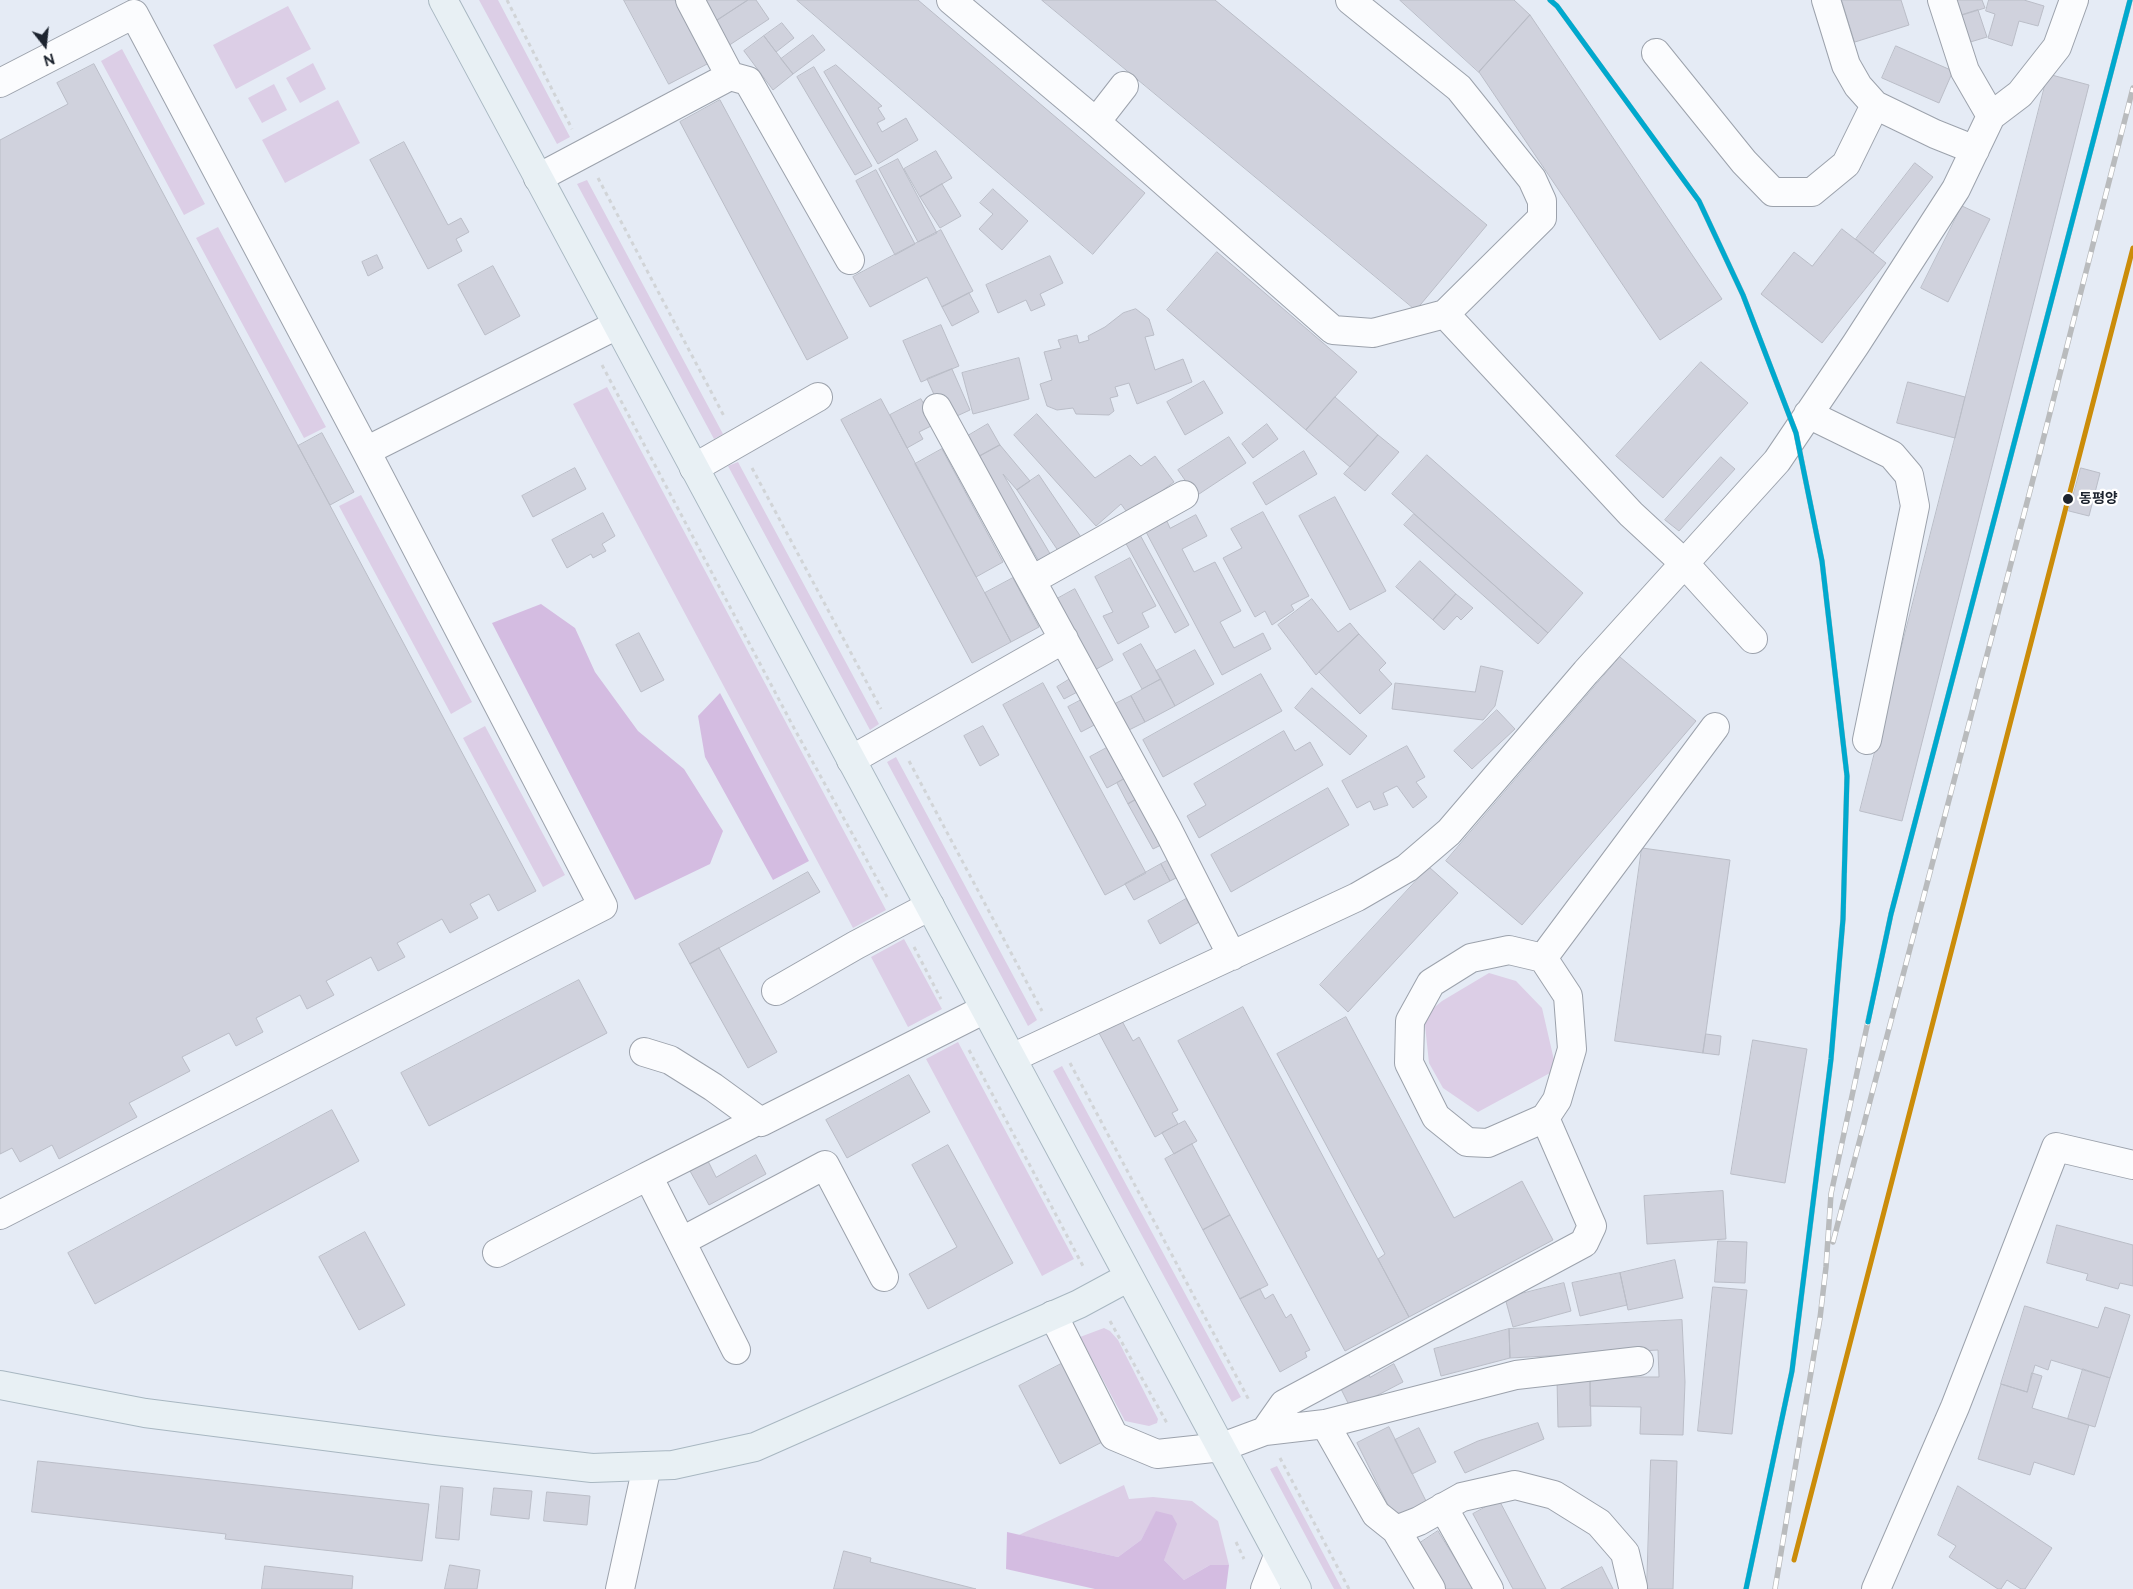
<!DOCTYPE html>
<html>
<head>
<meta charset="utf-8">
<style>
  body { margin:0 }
  #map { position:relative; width:2133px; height:1589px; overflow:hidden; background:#e5ebf5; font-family:Raleway,sans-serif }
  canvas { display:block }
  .north { position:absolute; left:20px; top:20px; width:50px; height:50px; -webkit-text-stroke:4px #fff; paint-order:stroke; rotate:164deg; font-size:14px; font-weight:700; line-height:20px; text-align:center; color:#1d242f }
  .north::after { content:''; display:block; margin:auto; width:18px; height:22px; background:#1d242f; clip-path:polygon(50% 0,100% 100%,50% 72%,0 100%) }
</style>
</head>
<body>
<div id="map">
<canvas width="2133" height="1589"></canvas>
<div class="north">N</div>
</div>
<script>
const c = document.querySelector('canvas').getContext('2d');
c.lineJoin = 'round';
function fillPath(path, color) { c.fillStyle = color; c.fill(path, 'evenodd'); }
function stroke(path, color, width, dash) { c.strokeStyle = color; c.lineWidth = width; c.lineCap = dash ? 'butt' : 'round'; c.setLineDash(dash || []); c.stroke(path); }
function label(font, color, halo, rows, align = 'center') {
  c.font = font + ' Raleway,"Noto Sans KR",sans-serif'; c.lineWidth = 4.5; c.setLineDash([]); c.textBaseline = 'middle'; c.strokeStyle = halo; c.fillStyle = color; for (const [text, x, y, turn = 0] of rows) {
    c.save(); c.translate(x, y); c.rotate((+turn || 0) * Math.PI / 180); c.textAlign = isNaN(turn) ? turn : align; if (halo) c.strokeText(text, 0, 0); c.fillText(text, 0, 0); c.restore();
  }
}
const green = new Path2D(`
  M479,0h19l72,137 -13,7z
  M288,6l23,43 -75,40 -23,-44z
  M122,49l83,155 -21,11 -83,-154z
  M313,63l13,26 -26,14 -14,-25z
  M274,84l13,26 -25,13 -14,-25z
  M338,100l22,43 -75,40 -23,-43z
  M587,180l136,254 -9,5 -137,-255z
  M218,227l108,200 -22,11 -108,-200z
  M607,387l279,523 -33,18 -280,-524z
  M738,462l141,262 -9,6 -142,-264z
  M361,495l111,207 -21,12 -112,-208z
  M485,726l80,149 -22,12 -80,-149z
  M896,757l141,263 -9,6 -141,-264z
  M904,939l38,70 -34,18 -37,-70z
  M1489,973l27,8 26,27 12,52 -4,13 -72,39 -35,-24 -14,-25 -5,-47 18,-15z
  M958,1042l116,217 -32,17 -116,-217z
  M1062,1066l179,331 -9,5 -179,-331z
  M1104,1328l6,3 8,9 40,79 -1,4 -8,3 -24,-5 -45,-84z
  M1277,1466l65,123h-8l-64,-120z
  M1124,1485l5,14 24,-2 39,4 26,20 11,44h-19l-26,15 -20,-20 -7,-49 -16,29 -23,17 -99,-22z`);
const forest = new Path2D(`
  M541,604l34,24 20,44 43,59 46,38 39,62 -13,33 -75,36 -143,-277z
  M720,693l89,168 -36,19 -68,-123 -7,-41z
  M1156,1511l16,4 5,9 -13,36 20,20 26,-15h19l-3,24h-131l-89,-20 1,-37 111,25 23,-17z`);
const building = new Path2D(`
  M624,0h51l34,63 -40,21z
  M701,0h47l-35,23z
  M748,0h8l13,19 -41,27 -15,-23z
  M797,0h121l227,193 -52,61z
  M1042,0h173l272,225 -71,85z
  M1400,0h114l16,15 -51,57z
  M1842,0h59l8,25 -54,17z
  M1954,0h28l3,8 -26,8z
  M1989,0h35l20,6 -6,20 -19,-5 -7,25 -24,-8 7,-24 -9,-3z
  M1978,10l9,27 -20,6 -8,-27z
  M1530,15l192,284 -62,41 -181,-268z
  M782,23l12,15 -18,14 -12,-16z
  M813,35l12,15 -32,24 -12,-15z
  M764,36l29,38 -20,16 -29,-39z
  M1896,46l57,25 -14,32 -57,-25z
  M94,64l442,827 -38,20 -9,-17 -19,10 8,14 -28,15 -8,-14 -45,24 8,14 -27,14 -7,-14 -45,24 8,14 -27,14 -7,-14 -44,23 7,14 -27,14 -7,-13 -47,24 8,14 -61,32 8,14 -78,42 -7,-14 -32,17 -8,-14 -12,6v-1014l68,-36 -11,-21z
  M836,65l46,41 -4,2 7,11 -8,4 5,9 24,-14 12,22 -40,24 -54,-92z
  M814,67l58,99 -17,9 -58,-98z
  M2048,74l41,11 -187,736 -42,-10z
  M720,100l128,238 -41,22 -127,-238z
  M404,142l44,83 13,-7 8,14 -13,7 6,12 -34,18 -58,-109z
  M936,151l16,27 -32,19 -16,-28z
  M898,159l39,74 -19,9 -39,-73z
  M1915,163l18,14 -60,76 -17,-14z
  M876,170l39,74 -20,11 -39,-74z
  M942,184l19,32 -21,12 -20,-31z
  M993,189l35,32 -26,29 -23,-21 14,-15 -13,-11z
  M1962,206l28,13 -42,83 -27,-14z
  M1842,229l44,34 -64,80 -61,-49 33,-42 18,14z
  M941,230l32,61 -31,16 -15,-30 -57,30 -17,-30z
  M1217,252l140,120 -51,58 -139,-120z
  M377,255l6,13 -15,8 -6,-14z
  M1050,256l13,27 -23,11 5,11 -14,6 -5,-11 -28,13 -12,-28z
  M493,266l27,50 -35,19 -27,-50z
  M969,293l10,19 -27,14 -10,-19z
  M1136,309l13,10 5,16 -9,2 10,33 28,-11 9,23 -55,22 -8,-21 -14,4 3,9 -8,2 4,13 -5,4 -33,-1 -3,-6 -16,2 -10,-4 -7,-22 12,-4 -8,-28 17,-4 -3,-8 19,-5 2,8 10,-3 -1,-4 17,-9 18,-14z
  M941,325l18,41 -38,16 -18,-41z
  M1019,358l10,41 -56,15 -11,-41z
  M1701,362l47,41 -85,95 -47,-42z
  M952,369l18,41 -24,11 -19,-42z
  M1204,381l19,32 -38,22 -18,-33z
  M1908,382l57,15 -10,41 -58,-15z
  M1335,397l43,38 -28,32 -44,-37z
  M881,399l130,243 -39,21 -131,-243z
  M921,399l14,25 -16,8 4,7 -16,9 -17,-33z
  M1037,414l58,64 35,-23 11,11 14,-10 19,26 -45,33 -8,-11 -25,22 -82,-91z
  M988,424l12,21 -22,12 -12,-20z
  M1267,424l11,15 -25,19 -11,-14z
  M322,433l32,59 -24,13 -32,-59z
  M1378,435l21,17 -34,39 -21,-17z
  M1229,437l17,26 -50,33 -18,-26z
  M1000,445l30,36 -13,9 -14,-16 49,83 -12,6 -62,-106z
  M942,449l61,113 -27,15 -61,-113z
  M1304,451l13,23 -51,31 -13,-22z
  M1427,455l156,138 -35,40 -156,-139z
  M1721,457l14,12 -56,62 -14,-11z
  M575,468l11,21 -53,28 -11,-21z
  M2081,468l19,5 -11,43 -20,-5z
  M1039,475l44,65 -22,15 -44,-65z
  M1335,497l51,94 -36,19 -51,-94z
  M1263,512l46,84 -18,9 3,5 -22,15 -7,-14 -10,6 -32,-59 19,-10 -11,-19z
  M603,513l12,23 -13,8 4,7 -13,7 -2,-4 -24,14 -15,-28z
  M1414,514l134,119 -10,11 -134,-119z
  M1196,515l11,21 -25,13 12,23 21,-10 26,49 -21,11 14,26 29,-15 8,16 -49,26 -77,-145 21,-11 4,9z
  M1139,533l50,92 -14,8 -51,-93z
  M1130,558l26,48 -14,7 7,14 -31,17 -15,-28 10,-4 -18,-35z
  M1420,561l36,33 -23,26 -37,-33z
  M1013,578l26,49 -28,15 -26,-49z
  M1075,589l38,71 -20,11 -38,-71z
  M1456,594l17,14 -12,12 -4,-4 -13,14 -11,-10z
  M1312,599l26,33 12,-9 9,11 -43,41 -38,-50z
  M639,633l25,47 -23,12 -25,-47z
  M1359,634l27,29 -7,7 13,14 -32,30 -41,-42z
  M1141,644l20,35 -19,10 -19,-35z
  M1195,650l19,34 -39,22 -19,-35z
  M1620,657l76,64 -174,204 -76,-64z
  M1481,666l22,5 -8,35 -12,14 -91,-11 3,-26 80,9z
  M1261,674l21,37 -119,66 -20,-37z
  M1075,676l8,13 -19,10 -7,-12z
  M1161,679l14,27 -30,16 -14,-26z
  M1043,683l103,190 -41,22 -102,-190z
  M1312,688l55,48 -17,19 -55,-47z
  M1131,696l14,26 -18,9 -14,-26z
  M1087,697l13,25 -19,10 -13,-25z
  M1497,710l18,19 -43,40 -18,-18z
  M983,726l16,29 -19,11 -16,-30z
  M1284,731l11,20 15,-9 13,23 -124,73 -12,-22 19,-11 -12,-21z
  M1114,744l17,31 -24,13 -17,-31z
  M1407,746l18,31 -9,5 11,15 -14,11 -16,-22 -14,7 5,12 -14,5 -4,-9 -13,7 -15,-27z
  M1131,775l11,21 -14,8 -11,-21z
  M1328,788l21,37 -118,67 -20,-37z
  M1142,796l25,46 -14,7 -25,-45z
  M1642,848l88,12 -27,193 -88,-12z
  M1175,857l9,17 -14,7 -9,-17z
  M1161,864l9,17 -36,19 -9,-16z
  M1429,867l29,26 -110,119 -28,-27z
  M808,872l12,20 -130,72 -11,-20z
  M1186,899l13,23 -39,22 -12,-23z
  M719,948l58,104 -29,16 -58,-104z
  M579,980l28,53 -178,93 -28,-53z
  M1243,1007l166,310 -64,34 -167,-310z
  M1346,1017l108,201 68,-37 31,59 -144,77 -31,-58 7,-5 -108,-200z
  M1122,1021l11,20 6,-4 39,73 -6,3 6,11 -23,13 -56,-104z
  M1706,1034l15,2 -2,19 -16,-2z
  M1753,1040l54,9 -22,134 -54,-9z
  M909,1075l21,37 -83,46 -21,-38z
  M332,1110l27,51 -264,143 -27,-51z
  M1185,1121l12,20 -23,13 -12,-21z
  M1192,1144l38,71 -27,15 -38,-71z
  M948,1145l65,118 -85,46 -19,-35 48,-27 -45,-82z
  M756,1155l10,19 -57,31 -19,-34 18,-10 8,16z
  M1723,1191l3,48 -79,5 -3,-48z
  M1230,1215l38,70 -28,14 -37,-69z
  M2057,1225l76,20v41l-13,-3 -2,6 -32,-9 2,-6 -41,-11z
  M365,1232l40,73 -46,25 -40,-73z
  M1718,1241l29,1 -2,41 -30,-1z
  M1675,1260l8,38 -55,12 -8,-37z
  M1620,1273l7,32 -47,11 -8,-33z
  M1564,1283l7,28 -58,16 -8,-29z
  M1713,1287l34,3 -15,144 -34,-3z
  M1260,1289l5,10 8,-5 13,24 5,-4 19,36 -5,2 2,5 -27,15 -40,-73z
  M2025,1306l73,22 7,-21 25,8 -20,63 -59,-18 -3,10 -13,-5 -8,27 -26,-8z
  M1682,1320l3,62 -2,53 -43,-1 1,-27 -51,-1v-29h69l-1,-27 -148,8 -1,-29z
  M1509,1329l1,29 -69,18 -7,-27z
  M1063,1363l41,78 -44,23 -41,-78z
  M1394,1364l9,18 -52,27 -14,-28 28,-14 5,10z
  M2083,1369l27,9 -15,49 -27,-8z
  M2032,1373l10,3 -10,32 57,17 -15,50 -40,-13 -4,13 -52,-16 23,-75 26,8z
  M1590,1377l1,49 -33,1 -1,-49z
  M1538,1423l6,16 -79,34 -11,-21 24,-11z
  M1389,1427l40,80 -32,16 -40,-80z
  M1419,1428l17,34 -24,12 -17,-34z
  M1651,1460l26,1 -4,128h-26z
  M38,1461l391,43 -7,57 -197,-22 1,-5 -194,-22z
  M441,1486l22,2 -4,52 -23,-2z
  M1958,1486l94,62 -27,41h-4l-14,-9 -6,9h-3l-49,-32 7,-11 -18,-11z
  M494,1488l38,3 -3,28 -38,-4z
  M547,1492l43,4 -3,29 -43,-4z
  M1499,1500l47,89h-33l-40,-75z
  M1438,1531l36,58h-33l-27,-42z
  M844,1551l27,7 -1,4 106,27h-142z
  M450,1565l30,5 -3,19h-32z
  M265,1566l88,10 -1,13h-90z
  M1602,1567l11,22h-52z`);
const path = new Path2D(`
  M507,0l65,129
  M598,178l127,240
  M602,365l192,363 93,169
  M752,468l129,241
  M909,761l133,250
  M914,947l27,52
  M969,1050l115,218
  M1070,1063l180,339
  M1110,1321l58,104
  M1280,1458l69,131
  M1236,1542l8,17`);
const minor = new Path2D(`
  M690,0l40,76
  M951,0l145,122 237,208 40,3 72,-19 97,-96v-17l-10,-22 -73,-91 -109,-88
  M1826,0l20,65 12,21 17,19 60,29 40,16
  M1942,0l23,71 26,45
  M1656,53l88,109 29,30h39l34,-28 29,-59
  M0,83l134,-69 232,437 237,455 -603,309
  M1096,122l28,-36
  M538,178l192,-102 18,5 102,179
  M1445,314l186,200 53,49 69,76
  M937,408l231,422 64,126
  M1808,414l84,41 17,20 6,31 -48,234
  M366,451l251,-126
  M694,468l124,-71
  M1032,580l152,-85
  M851,760l213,-121
  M1543,958l-34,-8 -38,8 -40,25 -21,38 -1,42 27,54 31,25 21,1 57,-25
  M776,991l80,-46 74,-39
  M644,1052l26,8 43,27 48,35 224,-113
  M1012,1058l345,-161 50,-29 42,-36 137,-160 191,-211 79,-117 100,-155 35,-73 29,-22 37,-47 17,-47
  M682,1241l143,-76 59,112
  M497,1253l151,-77
  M1053,1315l61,121 43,18 65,-7 43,-16 19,-27 300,-161 8,-17 -47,-108 12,-18 15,-51 -4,-53 -25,-38 172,-231
  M736,1350l-88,-174 111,-56
  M1325,1424l51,90 20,16 23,-9 43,-24 53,-12 39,10 45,28 26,30 8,34
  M1265,1431l60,-7 191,-49 123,-14
  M1443,1507l46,82
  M1396,1530l35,59
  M620,1589l27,-123
  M1265,1589l13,-33
  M1876,1589l79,-182 101,-260 77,18`);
const major = new Path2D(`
  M443,0l854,1589
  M0,1385l145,28 289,37 158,18 81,-3 82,-18 324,-143 50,-27`);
const rail = new Path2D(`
  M1550,0l7,6 142,195 44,94 53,138 26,128 25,215 -4,143 -12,140 -39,312 -46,218
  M1833,1242l197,-751 103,-403
  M1775,1589l45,-271 6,-51 5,-73 60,-280 239,-914`);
const rail1 = new Path2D(`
  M1550,0l7,6 142,195 44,94 53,138 26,128 25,215 -4,143 -12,140 -39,312 -46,218
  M1868,1022l23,-108 239,-914`);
const rail2 = new Path2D(`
  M1794,1560l339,-1312`);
const markers = [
  [2068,499,6,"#1d242f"]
];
const stopNames = [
  ["동평양",2079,499]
];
fillPath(green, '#dccee6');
fillPath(forest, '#d4bce1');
fillPath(building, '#d0d2dd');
stroke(building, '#babdc7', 1);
stroke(minor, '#9ca2ac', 30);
stroke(major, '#a8b7c1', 30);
stroke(path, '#d1d4d7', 3, [4, 4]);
stroke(minor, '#fbfcfe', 28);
stroke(major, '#e8f0f4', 28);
stroke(rail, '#b9bbbd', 5.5);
stroke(rail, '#fff', 4, [11]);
stroke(rail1, '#00a9ce', 5);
stroke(rail2, '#cb8c09', 5);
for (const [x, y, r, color] of markers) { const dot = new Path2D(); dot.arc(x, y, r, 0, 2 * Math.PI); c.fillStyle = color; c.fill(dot); stroke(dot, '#fff', 2); }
label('bold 14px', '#1d242f', '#fff', stopNames, 'left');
</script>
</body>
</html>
